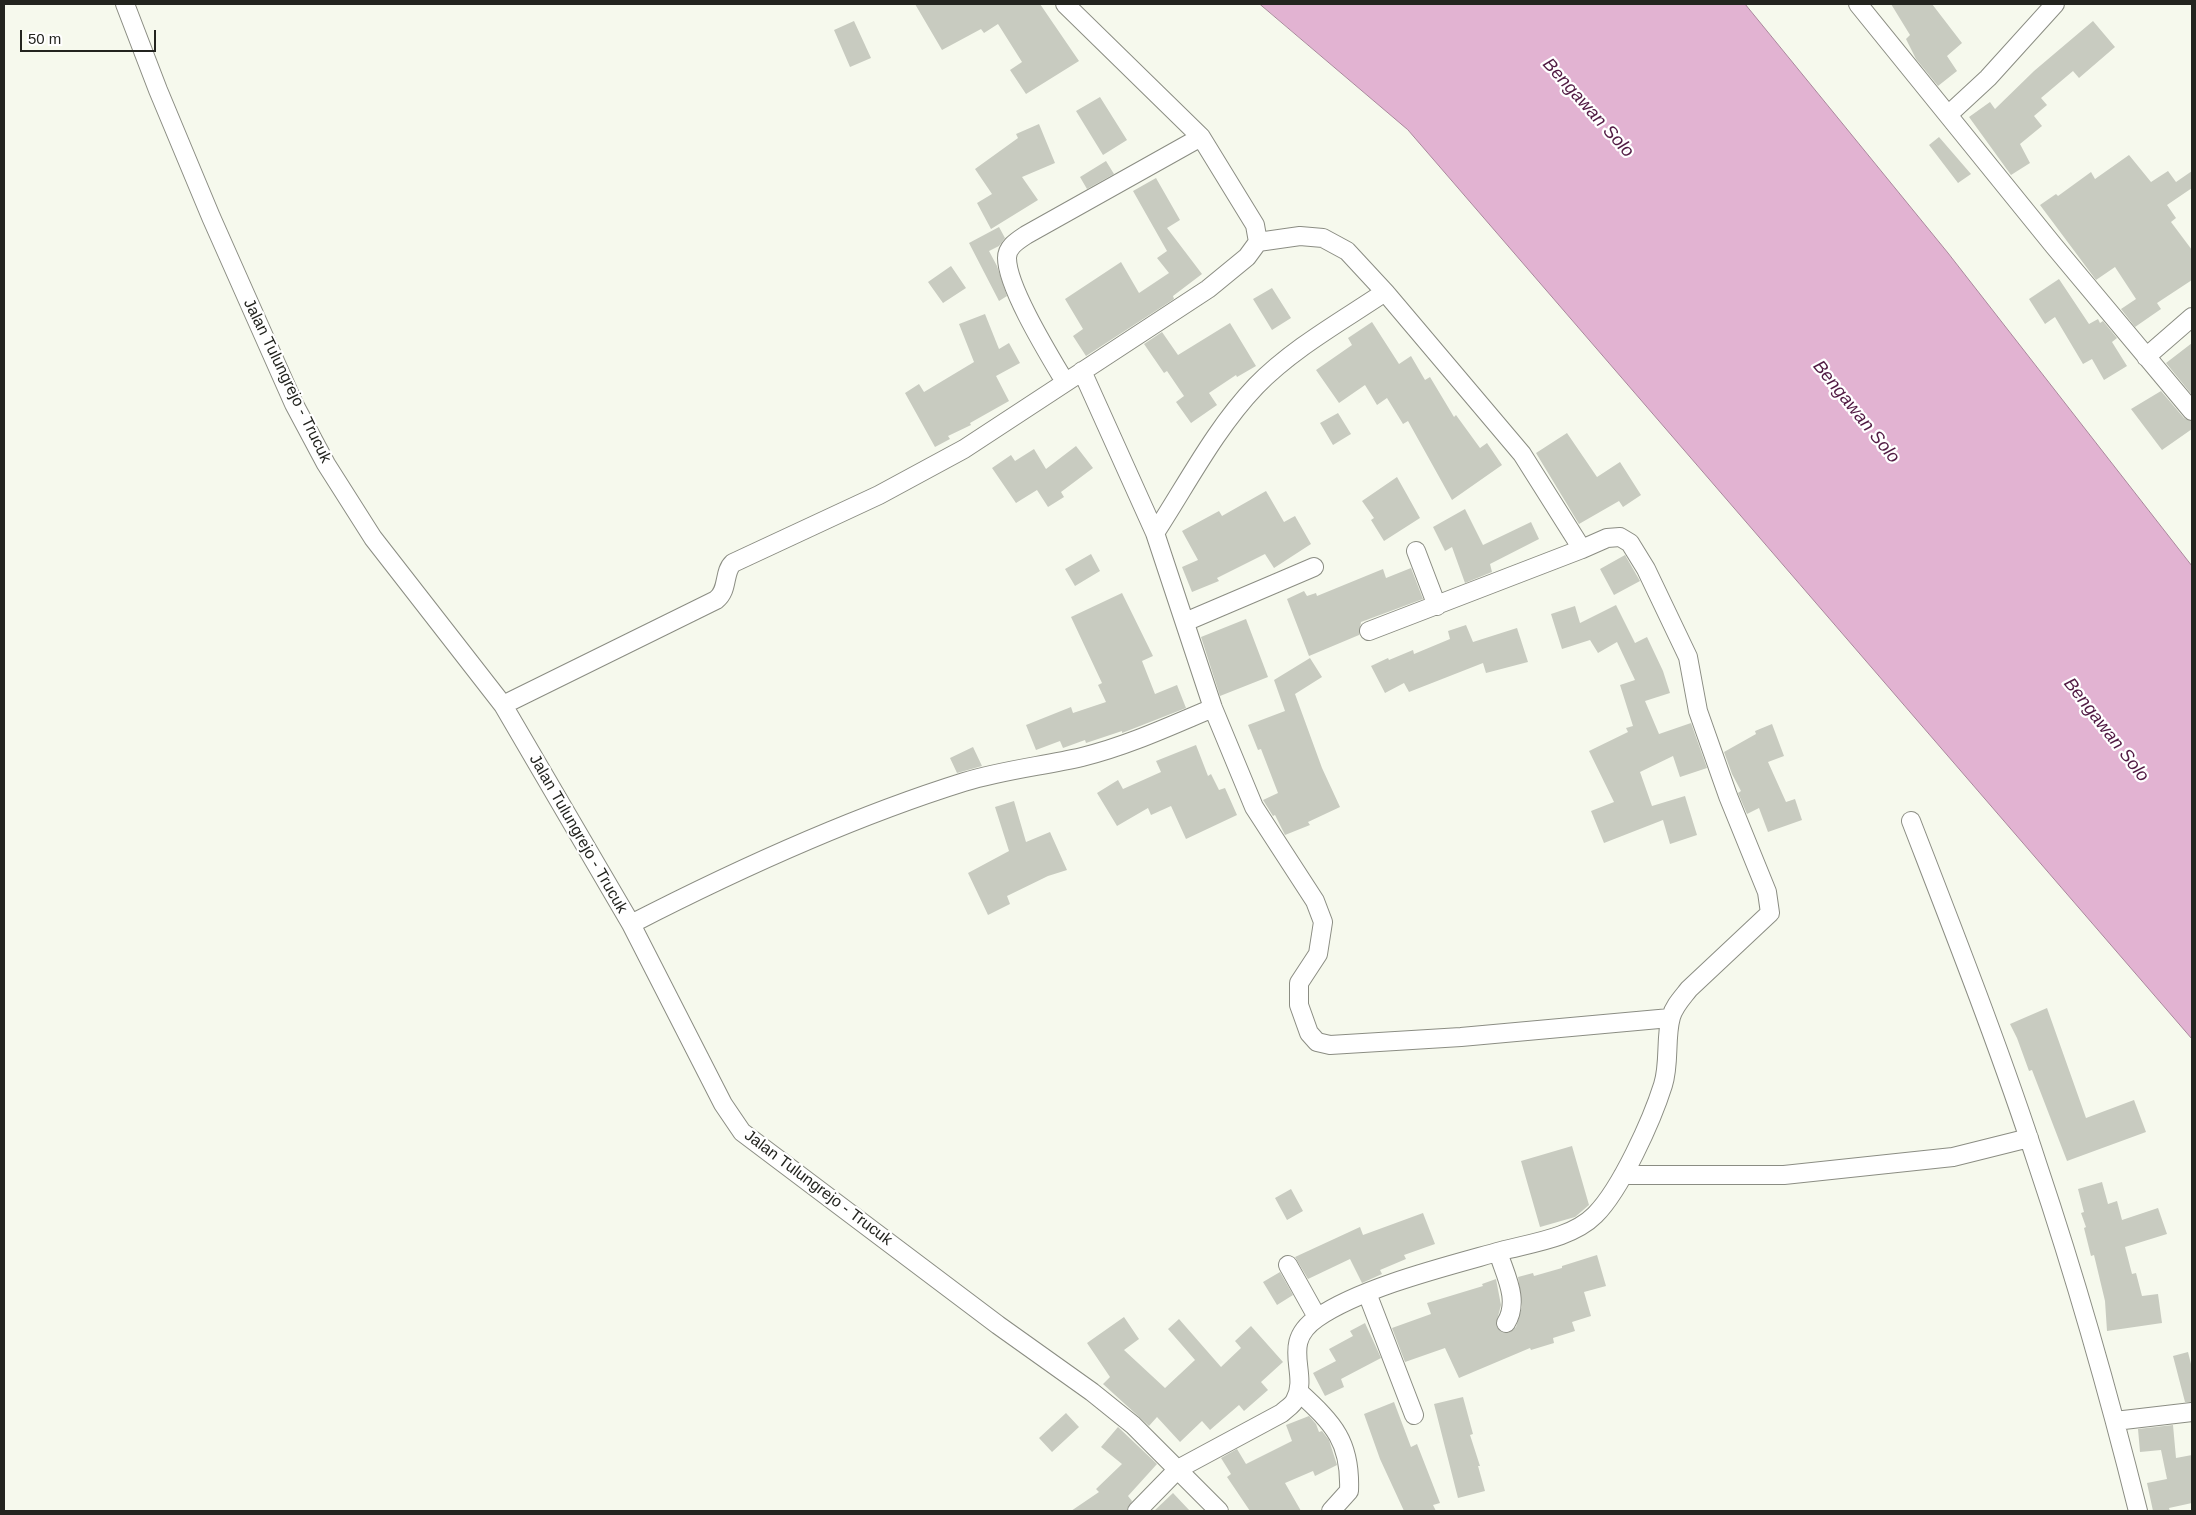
<!DOCTYPE html>
<html>
<head>
<meta charset="utf-8">
<style>
  body { margin:0 }
  #map { position:relative; width:2196px; height:1515px; overflow:hidden; background:#f6f9ed; font-family:Helvetica,sans-serif }
  canvas { display:block }
  .frame { position:absolute; inset:0; border:5px solid #23241f; pointer-events:none }
  .scale { position:absolute; left:20px; top:30px; width:136px; height:22px; box-sizing:border-box; border:2px solid #23241f; border-top:0; padding-left:6px; font-size:15px; line-height:18px; white-space:nowrap; color:#23241f; -webkit-text-stroke:4px #fff; paint-order:stroke }
</style>
</head>
<body>
<div id="map">
<canvas width="2196" height="1515"></canvas>
<div class="frame"></div>
<div class="scale">50 m</div>
</div>
<script>
const c = document.querySelector('canvas').getContext('2d');
c.lineJoin = 'round';
function fillPath(path, color) { c.fillStyle = color; c.fill(path, 'evenodd'); }
function stroke(path, color, width, dash) { c.strokeStyle = color; c.lineWidth = width; c.lineCap = dash ? 'butt' : 'round'; c.setLineDash(dash || []); c.stroke(path); }
function label(font, color, halo, rows, align = 'center') {
  c.font = font + ' Helvetica,sans-serif'; c.lineWidth = 4.5; c.setLineDash([]); c.textBaseline = 'middle'; c.strokeStyle = halo; c.fillStyle = color; for (const [text, x, y, turn = 0] of rows) {
    c.save(); c.translate(x, y); c.rotate((+turn || 0) * Math.PI / 180); c.textAlign = isNaN(turn) ? turn : align; if (halo) c.strokeText(text, 0, 0); c.fillText(text, 0, 0); c.restore();
  }
}
const water = new Path2D(`
  M1260,4h485l203,249 244,313v473l-784,-909z`);
const building = new Path2D(`
  M915,4h125l39,57 -53,33 -16,-24 12,-8 -24,-38 -14,9 -3,-4 -39,21z
  M1891,4h41l30,39 -15,13 10,15 -19,15 -22,-27 -10,-20 4,-4z
  M854,21l17,37 -21,9 -16,-37z
  M2093,21l22,26 -36,31 -6,-7 -32,27 6,7 -13,11 8,10 -22,18 10,19 -19,12 -42,-58 21,-15 5,7 39,-38z
  M1100,97l27,43 -24,15 -27,-44z
  M1039,124l16,39 -33,14 16,23 -47,29 -14,-26 15,-9 -17,-25 43,-31 -2,-4z
  M1939,137l32,37 -13,9 -29,-38z
  M2129,155l22,27 17,-11 8,11 16,-11v17l-25,17 9,13 -5,4 21,28v30l-35,23 4,6 -26,18 -14,-18 15,-10 -21,-32 -19,13 -56,-75 16,-11 2,2 33,-24 4,7z
  M1106,161l8,13 -27,15 -7,-12z
  M1156,178l24,42 -13,8 35,46 -29,22 1,3 -88,57 -13,-20 10,-7 -18,-30 56,-37 18,31 30,-20 -12,-15 10,-7 -34,-60z
  M999,227l6,11 -6,8 -10,5 8,15 10,30 -8,5 -30,-58z
  M951,266l15,22 -23,15 -15,-21z
  M2059,279l30,45 9,-5 2,4 3,-2 14,17 -5,4 15,24 -23,14 -12,-21 -9,5 -28,-47 -10,7 -16,-25z
  M1272,288l19,30 -19,12 -19,-31z
  M985,314l14,35 10,-6 11,20 -24,13 13,25 -39,22 1,2 -23,11 2,3 -15,8 -30,-54 14,-9 5,8 50,-30 -15,-38z
  M1372,322l27,42 12,-8 14,24 5,-3 24,40 2,-2 24,33 7,-5 15,22 -50,35 -44,-79 -5,3 -16,-26 -10,7 -12,-20 -26,18 -23,-33 36,-25 -4,-7z
  M1230,323l26,43 -19,11 -1,-2 -27,18 8,12 -26,18 -15,-21 8,-6 -17,-25 -3,2 -20,-29 18,-12 16,23z
  M2192,343v52l-26,-32z
  M2161,391l23,27 8,3v8l-30,21 -31,-41z
  M1338,413l13,21 -18,11 -13,-22z
  M1567,433l30,44 23,-15 21,33 -18,12 -4,-6 -40,23 -43,-71z
  M1076,446l17,22 -32,24 3,5 -16,10 -11,-17 -21,13 -24,-35 19,-13 4,6 19,-12 12,20z
  M1397,477l23,41 -36,23 -13,-21 3,-2 -12,-17z
  M1266,491l18,31 11,-6 16,28 -37,24 -9,-14 -48,24 2,3 -27,11 -10,-25 16,-7 -16,-29 37,-20 3,5z
  M1465,509l18,36 48,-23 8,17 -49,25 2,8 -27,11 -13,-36 -7,4 -12,-24z
  M1091,554l9,17 -25,15 -10,-17z
  M1625,555l15,26 -26,14 -14,-26z
  M1411,568l12,31 -62,23 -2,13 -50,21 -22,-57 17,-8 3,5 9,-3 1,3 66,-27 3,9z
  M1122,593l31,63 -11,5 13,33 22,-9 9,23 -64,25v-2l-36,12 -1,-3 -22,8 -3,-7 -24,9 -10,-25 45,-18 2,6 33,-11 -8,-17 4,-2 -31,-66z
  M1616,605l19,38 12,-6 16,34 7,22 -25,8 14,33 32,-11 16,45 -27,9 -7,-21 -33,16 12,34 33,-10 12,39 -27,9 -7,-24 -59,23 -13,-32 23,-9 -25,-51 39,-19 -2,-4 7,-2 -13,-41 15,-5 -18,-38 -19,11 -8,-13 -28,9 -11,-35 24,-8 5,17z
  M1246,619l22,58 -48,19 -19,-59z
  M1466,625l7,17 44,-14 11,34 -42,11 -3,-10 -74,29 -5,-9 -19,10 -14,-27 17,-8 1,2 24,-10 1,4 36,-15 -2,-8z
  M1310,658l12,19 -27,17 27,74 18,39 -32,15 2,3 -25,10 -10,-20 -2,1 -10,-16 15,-7 -17,-44 -3,1 -10,-25 37,-14 -11,-31z
  M1772,724l12,32 -16,6 18,40 9,-3 7,21 -34,12 -9,-24 -12,6 -9,-21 3,-2 -9,-17 -8,-22 32,-18 -1,-3z
  M1196,745l12,31 3,-2 8,16 6,-2 12,27 -51,24 -15,-33 -20,9 -3,-7 -31,18 -20,-33 21,-13 5,9 38,-17 -5,-11z
  M973,747l9,19 -25,7 -7,-15z
  M1014,801l12,41 24,-10 17,38 -19,6 -41,20 3,8 -22,11 -20,-42 41,-22 -14,-44z
  M2047,1008l39,110 48,-18 12,32 -79,29 -35,-91 -3,1 -12,-33 -7,-14z
  M1572,1146l17,59 -14,12 -35,10 -19,-66z
  M2102,1182l6,22 9,-3 5,19 36,-12 9,26 -42,13 7,27 4,-1 6,23 16,-2 4,29 -55,8 -2,-30 -11,-46 -3,1 -7,-28 2,-1 -5,-14 3,-1 -6,-23z
  M1291,1189l12,22 -16,9 -12,-22z
  M1423,1213l12,31 -31,11 2,4 -26,11 2,4 -20,9 -12,-24 -42,20 -13,-22 65,-30 3,8z
  M1597,1255l9,31 -22,6 7,24 -19,6 3,9 -22,7 1,5 -23,7 -1,-2 -71,30 -14,-30 -40,14 -13,-34 39,-14 -4,-11 56,-17 -1,-2 14,-5 5,26 -5,19 5,8 7,1 8,-6 6,-20 -4,-30 15,-4 1,3 28,-8v-2z
  M1280,1272l13,23 -16,10 -14,-23z
  M1124,1317l15,22 -15,11 41,38 30,-28 -27,-31 11,-10 42,48 20,-19 -6,-7 16,-15 32,36 -22,20 7,8 -24,21 -5,-6 -29,25 -8,-9 -22,21 -23,-25 -8,9 -46,-42 7,-7 -23,-34z
  M1365,1323l16,35 -40,21 3,8 -19,9 -12,-23 23,-12 -7,-12 24,-13 -3,-5z
  M2188,1352l4,16v34h-7l-12,-46z
  M1463,1397l10,37 -3,1 10,31h-2l7,25 -27,7 -24,-94z
  M1394,1402l17,45 6,-3 23,59 -7,2 3,6h-32l-24,-52 -16,-45z
  M1066,1413l13,14 -27,25 -13,-14z
  M1309,1416l7,8 3,8 3,-1 7,9 8,25 -22,11 -2,-5 -28,12 16,28h-51l-23,-34 4,-3 -10,-16 16,-9 9,15 46,-23 -6,-16z
  M2173,1425l3,33 16,-3v48l-23,5 1,3h-17l-6,-28 20,-4 -6,-29 -21,2 -2,-23z
  M1118,1427l39,37 -29,32 4,5 -5,10h-56l28,-19 -3,-3 26,-25 -21,-17z
  M1173,1493l17,18h-36z`);
const minor = new Path2D(`
  M125,4l33,86 53,127 83,187 32,60 47,74 130,167 128,219 92,180 19,28 256,193 94,67 41,33 86,86
  M1858,4l196,242 138,165
  M1948,115l40,-37 67,-74
  M2146,357l46,-40
  M1082,371l73,162 58,175 41,99 61,94 8,21 -5,32 -19,29v22l10,28 8,9 13,3 131,-8 209,-19
  M1065,382c-16,-27 -58,-95 -58,-124 0,-11 10,-17 19,-23l175,-98
  M1155,533c32,-49 60,-104 101,-147 37,-38 86,-65 129,-94
  M1416,551l21,55
  M1185,622l129,-55
  M1369,631l213,-82
  M503,705l213,-105c13,-10 7,-28 17,-37l146,-68 85,-46 244,-160 39,-32 11,-15 -3,-17 -54,-88 -136,-133
  M1911,821c44,114 89,228 127,345 38,113 71,229 100,345
  M631,924c107,-55 218,-106 333,-142 39,-12 79,-16 118,-25 45,-11 88,-31 131,-49
  M1623,1175h161l169,-18 76,-19
  M1498,1252c7,23 22,48 8,71
  M1288,1265l29,52
  M1367,1293l47,122
  M1299,1392c35,32 52,50 50,99l-18,20
  M2115,1421l77,-9
  M1137,1511l41,-42 104,-56c4,-4 11,-8 13,-13 15,-27 -16,-56 22,-82 45,-31 131,-52 184,-67 30,-8 71,-13 94,-36 26,-26 57,-95 68,-130 7,-22 2,-47 8,-68 3,-11 11,-19 18,-28l81,-76 -3,-21 -39,-96 -30,-85 -10,-54 -42,-88 -16,-26 -10,-6 -13,1 -25,11 -60,-95 -137,-162 -38,-41 -24,-13 -23,-2 -42,6`);
const streetNames = [
  ["Jalan Tulungrejo - Trucuk",287,381,64],
  ["Jalan Tulungrejo - Trucuk",578,834,60],
  ["Jalan Tulungrejo - Trucuk",818,1188,37]
];
const waterNames = [
  ["Bengawan Solo",1588,108,48],
  ["Bengawan Solo",1856,412,51],
  ["Bengawan Solo",2106,730,52]
];
fillPath(water, '#e2b3d2');
stroke(water, '#a9889c', 1);
fillPath(building, '#c8cbc0');
stroke(minor, '#8b8d83', 20);
stroke(minor, '#fff', 18);
label('16px', '#23241f', '#fff', streetNames);
label('italic 18px', '#501942', '#fff', waterNames);
</script>
</body>
</html>
